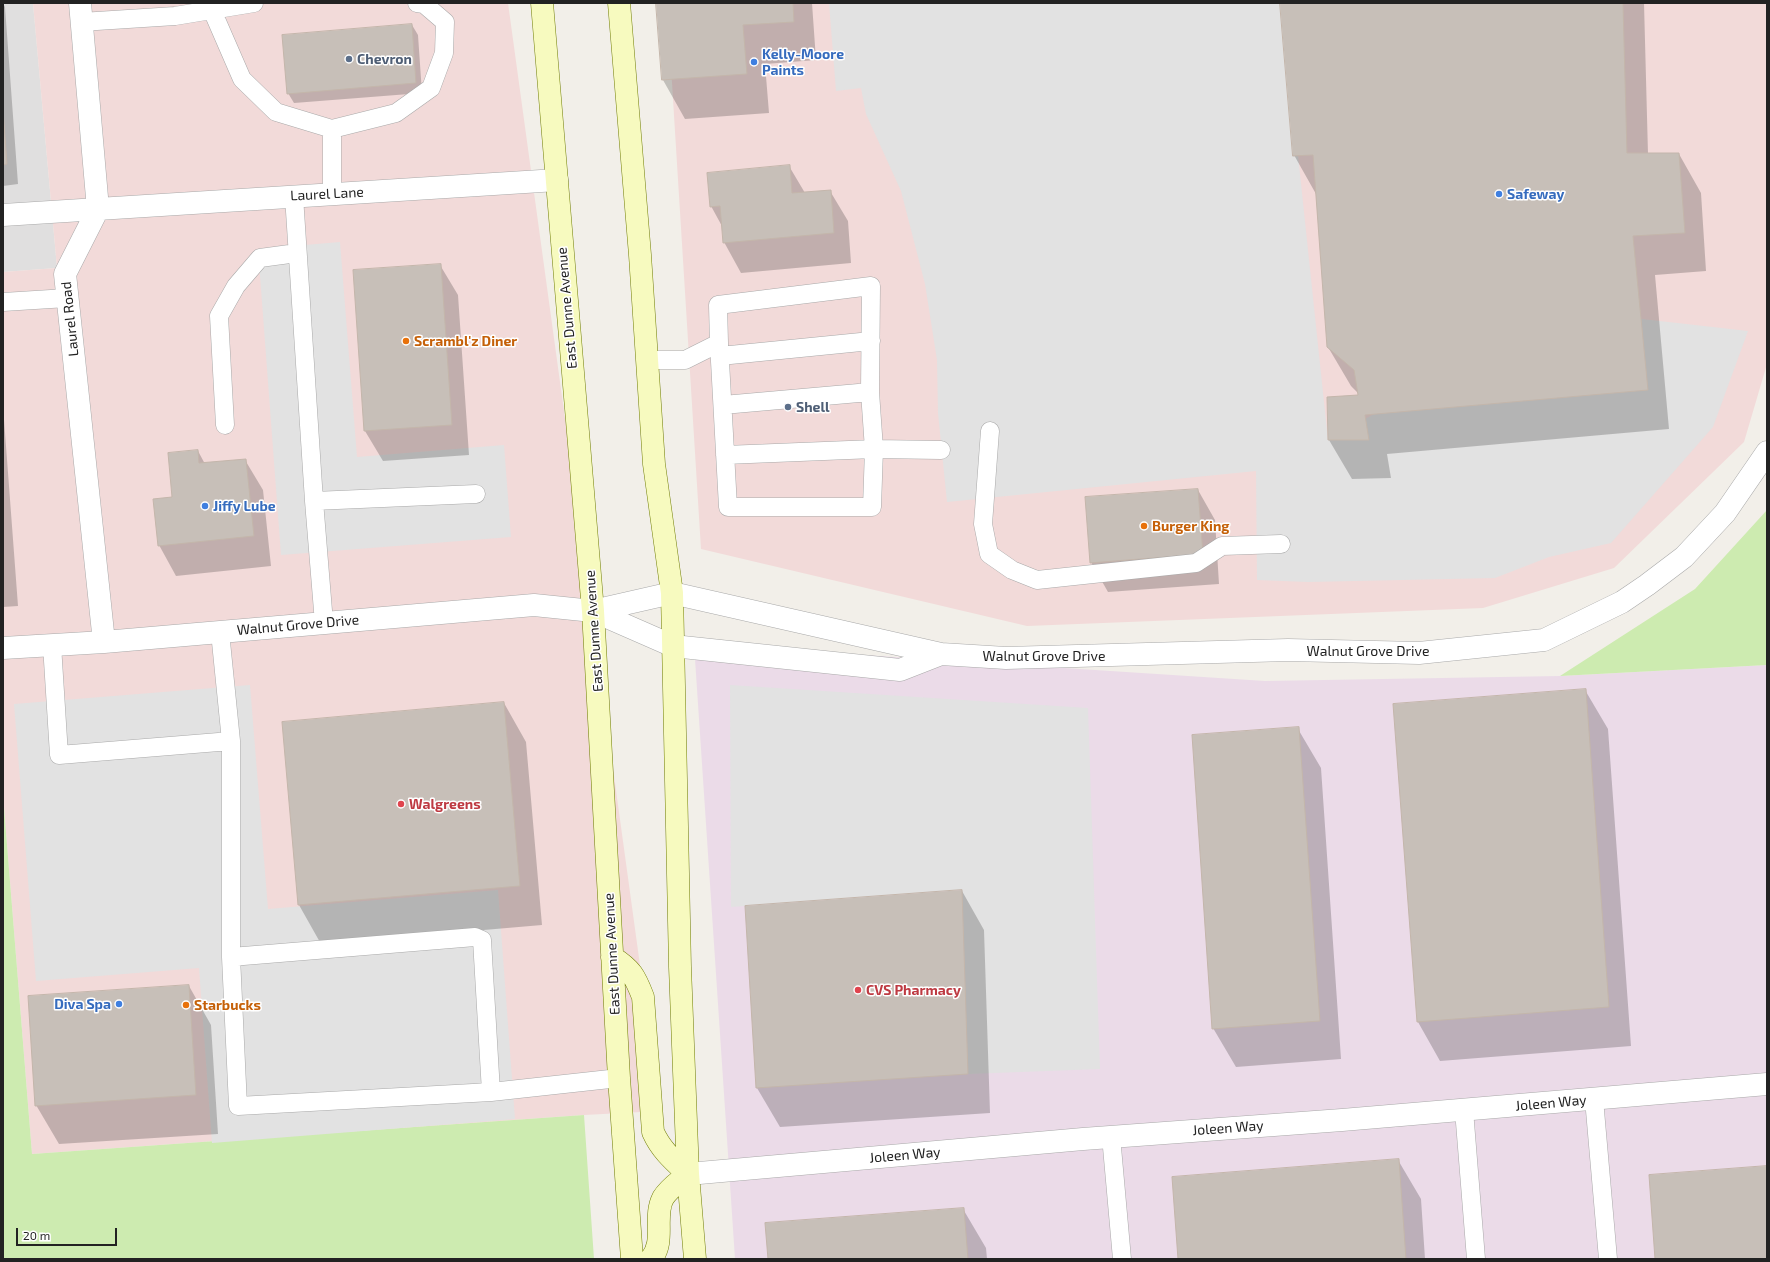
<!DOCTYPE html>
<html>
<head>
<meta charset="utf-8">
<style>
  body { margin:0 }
  #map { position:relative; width:1770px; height:1262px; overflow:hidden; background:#f2efe9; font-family:"Exo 2",sans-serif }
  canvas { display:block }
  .frame { position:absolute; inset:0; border:4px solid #222; pointer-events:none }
  .scale { position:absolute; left:16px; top:1228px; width:101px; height:18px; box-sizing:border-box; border:2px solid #222; border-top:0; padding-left:5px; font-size:12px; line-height:14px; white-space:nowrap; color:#222; -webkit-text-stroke:3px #fff; paint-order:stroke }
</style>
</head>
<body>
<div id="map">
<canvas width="1770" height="1262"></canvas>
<div class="frame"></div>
<div class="scale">20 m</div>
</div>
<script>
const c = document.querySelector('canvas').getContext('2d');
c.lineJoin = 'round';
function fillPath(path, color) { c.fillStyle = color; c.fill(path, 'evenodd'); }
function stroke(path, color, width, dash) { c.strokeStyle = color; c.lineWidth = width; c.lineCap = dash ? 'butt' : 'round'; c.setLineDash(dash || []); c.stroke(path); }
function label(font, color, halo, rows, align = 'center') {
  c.font = font + ' "Exo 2",sans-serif'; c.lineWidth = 3; c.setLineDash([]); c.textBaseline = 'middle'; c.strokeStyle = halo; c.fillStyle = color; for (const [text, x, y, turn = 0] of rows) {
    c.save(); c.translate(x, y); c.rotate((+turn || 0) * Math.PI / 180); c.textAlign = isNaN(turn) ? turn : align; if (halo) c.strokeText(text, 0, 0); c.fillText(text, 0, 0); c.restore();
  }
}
const residential = new Path2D(`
  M3,3h30l24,265 -54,4z`);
const commercial = new Path2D(`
  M33,3h475l152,1108 -76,4 -552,39 -29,-359v-523l54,-4z
  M667,3h1100v361l-23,78 -130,126 -131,40 -456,18 -326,-77z`);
const industrial = new Path2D(`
  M694,644l571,37 295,-5 207,-11v594h-1032z`);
const grass = new Path2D(`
  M1767,510v155l-207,11 135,-87z
  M3,795l29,359 552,-39 10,144h-591z`);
const parking = new Path2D(`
  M829,3h453l46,437 46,-26 259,-96 115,13 -35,96 -102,116 -62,14 -54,21 -187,4 -51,-2 -1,-109 -309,31 -9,-89 -1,-53 -12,-76 -24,-93 -35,-77 -5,-26 -25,3z
  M340,242l17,215 147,-12 7,92 -230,18 -23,-306z
  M250,685l18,224 230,-19 17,229 -303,24 -13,-175 -163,13 -22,-277z
  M730,685l358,23 12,361 -132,5 -6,-184 -231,17z`);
const shadow = new Path2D(`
  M3,3l2,4 13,177 -15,2z
  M657,3h155l4,57 -51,4 4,49 -84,6 -22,-39z
  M1281,3h363l4,151h31l22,39 5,78 -51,4 14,154 -282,25 4,24 -39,1 -23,-39 -1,-42 31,-2 -1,-3 -7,-7 -23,-39 -12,-153 -22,-39z
  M412,25l6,10 4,58 -128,10 -6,-10z
  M789,166l16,27 25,-2 18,30 3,42 -110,10 -17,-31 -1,-14 -12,-22z
  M440,265l18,30 11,160 -86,6 -18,-30z
  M3,406l15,200 -15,1z
  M198,451l7,13 40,-4 18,30 8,76 -95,10 -17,-31 14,-47z
  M1198,490l17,30 4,64 -111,8 -17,-30z
  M1585,690l23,39 23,317 -191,15 -22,-39 -24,-317z
  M504,703l22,39 16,183 -221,19 -22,-39z
  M1298,729l23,39 20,291 -105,8 -23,-39z
  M962,891l22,39 6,183 -210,14 -23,-39z
  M189,986l22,39 7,109 -159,10 -23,-39z
  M1398,1160l23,39 4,60h-246z
  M963,1209l23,39 1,11h-218z`);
const building = new Path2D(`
  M656,3h137l1,19 -51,3 4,49 -85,6z
  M1280,3h343l4,150h52l6,80 -52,3 15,154 -283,25 4,25h-41l-1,-43 31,-2 -4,-25 -27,-23 -14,-192 -20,1z
  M412,24l4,59 -129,11 -5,-59z
  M3,110l4,54 -4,1z
  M790,165l2,28 39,-3 3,43 -111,10 -3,-37 -10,1 -3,-34z
  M441,264l11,161 -88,6 -11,-161z
  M198,450l1,13 47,-4 8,77 -96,10 -5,-47 19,-2 -4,-44z
  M1198,489l5,65 -113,9 -5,-66z
  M1586,689l23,318 -192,15 -24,-318z
  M504,702l16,184 -222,19 -16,-183z
  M1299,727l21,294 -108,8 -20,-294z
  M962,890l6,184 -212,14 -11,-182z
  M189,985l7,110 -161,11 -7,-110z
  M1399,1159l7,100h-228l-6,-82z
  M1767,1166v93h-112l-6,-84z
  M964,1208l4,51h-200l-3,-36z`);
const service = new Path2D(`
  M212,10l30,69 34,33 56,17
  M81,22l94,-6 79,-13
  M332,194v-65l64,-16 35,-25 13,-35 1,-31 -21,-18 -7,-1
  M294,196l20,305 162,-7
  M3,302l64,-4
  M720,356l151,-15
  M647,360h38l34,-17 9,164h144l2,-58 -4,-57 1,-106 -153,19 1,38
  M723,405l147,-13
  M225,425l-6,-109 17,-30 24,-28 37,-5
  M990,431l-7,93 6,30 23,16 25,10 159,-17 26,-17 59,-2
  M725,455l149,-6 67,1
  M314,501l10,122
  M52,645l7,110 172,-14 -11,-109
  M231,741v216l244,-20 7,3 9,152 128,-14
  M231,957l7,149 253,-14
  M1594,1099l14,160
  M1464,1110l12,149
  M1111,1136l11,123`);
const minor = new Path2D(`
  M80,3l18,206 -33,65 39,368
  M3,215l554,-35
  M593,611l79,-18 269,61 65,4 282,-8 131,3 125,-13 78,-38 25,-17 37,-28 41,-44 42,-61
  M3,648l101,-6 430,-37 59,6 80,35 227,24 41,-16
  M688,1174l395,-35 259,-19 425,-36`);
const secondary = new Path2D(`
  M542,3l51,608 26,467 13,181
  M619,3l21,252 14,209 18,129 8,374 8,207 7,85
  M612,957c19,12 23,19 31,40l10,135c8,18 21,29 35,42 -8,7 -19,14 -25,24 -10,19 3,43 -12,61`);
const markers = [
  [349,59,4,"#5c6f8a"],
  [754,62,4,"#3f7fe0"],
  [1499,194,4,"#3f7fe0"],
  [406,341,4,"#e8710a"],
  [788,407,4,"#5c6f8a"],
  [205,506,4,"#3f7fe0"],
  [1144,526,4,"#e8710a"],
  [401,804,4,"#e0444e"],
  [858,990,4,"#e0444e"],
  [119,1004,4,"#3f7fe0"],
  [186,1005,4,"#e8710a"]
];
const shopNames = [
  ["Kelly-Moore",762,54],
  ["Paints",762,70],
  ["Safeway",1507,194],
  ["Jiffy Lube",213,506],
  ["Diva Spa",111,1004,"right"]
];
const serviceNames = [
  ["Chevron",357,59],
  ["Shell",796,407]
];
const streetNames = [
  ["Laurel Lane",327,194,-3],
  ["East Dunne Avenue",567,308,-95],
  ["Laurel Road",70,319,-96],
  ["Walnut Grove Drive",298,625,-5],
  ["East Dunne Avenue",594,631,-94],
  ["Walnut Grove Drive",1368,651],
  ["Walnut Grove Drive",1044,656],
  ["East Dunne Avenue",612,954,-93],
  ["Joleen Way",1551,1103,-5],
  ["Joleen Way",1228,1128,-4],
  ["Joleen Way",905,1155,-5]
];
const foodNames = [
  ["Scrambl'z Diner",414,341],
  ["Burger King",1152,526],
  ["Starbucks",194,1005]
];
const healthNames = [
  ["Walgreens",409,804],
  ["CVS Pharmacy",866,990]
];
fillPath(residential, '#e0dfdf');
fillPath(commercial, '#f2dad9');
fillPath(industrial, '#ebdbe8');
fillPath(grass, '#cdebb0');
fillPath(parking, '#e2e2e2');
fillPath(shadow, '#0003');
fillPath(building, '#c7bfb8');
stroke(building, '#c4b6ab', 1);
stroke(service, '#a9a9a9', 19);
stroke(minor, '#a9a9a9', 23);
stroke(secondary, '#707d05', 23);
stroke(service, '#fff', 18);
stroke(minor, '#fff', 22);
stroke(secondary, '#f7fabf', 22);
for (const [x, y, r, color] of markers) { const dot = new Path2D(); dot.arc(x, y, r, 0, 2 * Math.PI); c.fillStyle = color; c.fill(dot); stroke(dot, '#fff', 1.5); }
label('bold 14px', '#366cbe', '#fff', shopNames, 'left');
label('bold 14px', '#4e5e75', '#fff', serviceNames, 'left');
label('14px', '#222', '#fff', streetNames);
label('bold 14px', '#c56008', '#fff', foodNames, 'left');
label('bold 14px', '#be3a42', '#fff', healthNames, 'left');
</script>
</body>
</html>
